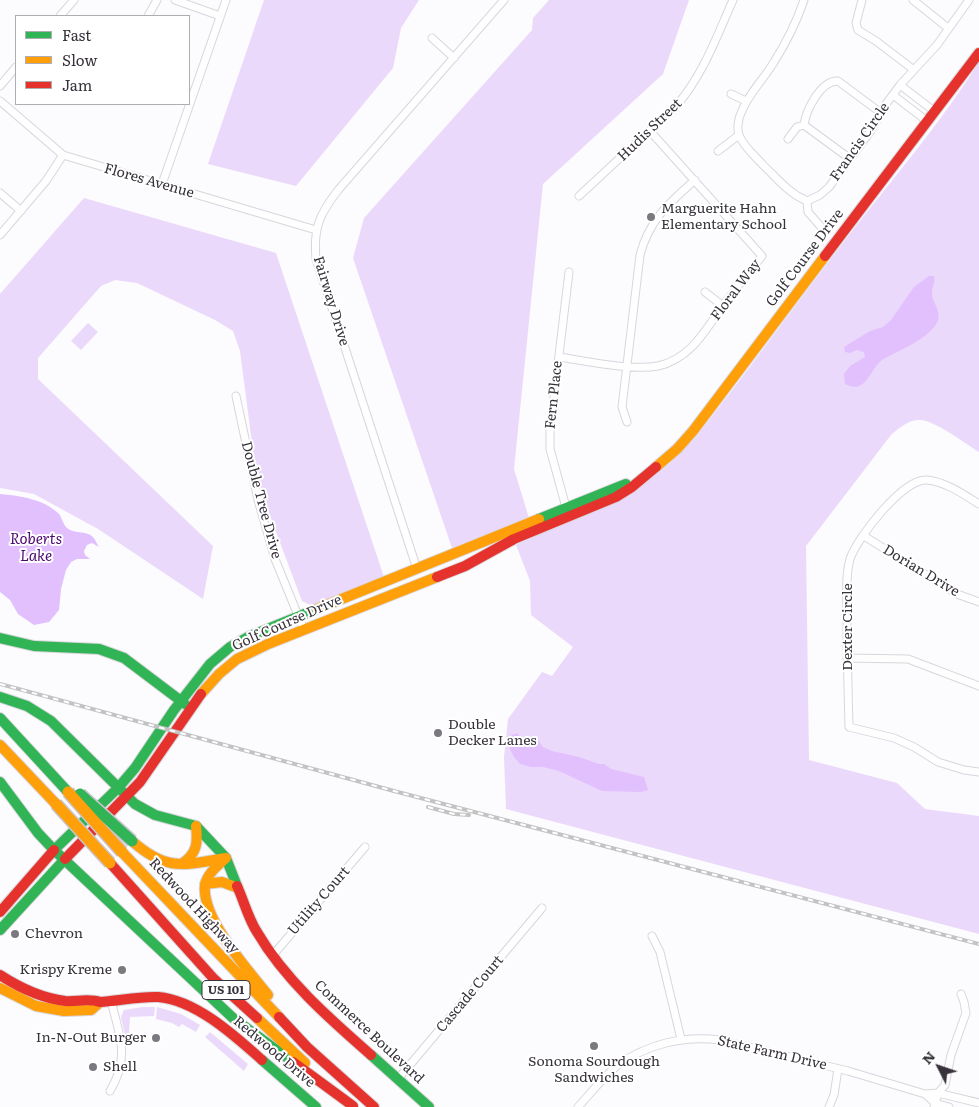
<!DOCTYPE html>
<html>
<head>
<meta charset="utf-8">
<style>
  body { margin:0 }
  #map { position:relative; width:979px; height:1107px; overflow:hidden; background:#fcfbfe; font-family:Literata,serif }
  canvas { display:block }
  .legend { position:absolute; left:15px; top:15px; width:175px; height:90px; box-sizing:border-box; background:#fff; border:1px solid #afadb1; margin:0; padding:6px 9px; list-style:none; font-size:15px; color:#37323b }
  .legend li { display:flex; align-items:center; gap:10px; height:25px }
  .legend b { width:25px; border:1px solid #afadb1 }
  .north { position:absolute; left:914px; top:1042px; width:50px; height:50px; -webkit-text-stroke:4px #fff; paint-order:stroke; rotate:311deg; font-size:14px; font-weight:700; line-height:20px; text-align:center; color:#37323b }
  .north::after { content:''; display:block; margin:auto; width:18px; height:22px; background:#37323b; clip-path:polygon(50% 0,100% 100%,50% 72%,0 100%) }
</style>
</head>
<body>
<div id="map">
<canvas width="979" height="1107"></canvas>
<ul class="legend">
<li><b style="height:6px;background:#30b455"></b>Fast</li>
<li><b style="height:6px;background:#ff9f0a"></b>Slow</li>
<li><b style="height:6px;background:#e5322d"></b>Jam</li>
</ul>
<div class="north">N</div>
</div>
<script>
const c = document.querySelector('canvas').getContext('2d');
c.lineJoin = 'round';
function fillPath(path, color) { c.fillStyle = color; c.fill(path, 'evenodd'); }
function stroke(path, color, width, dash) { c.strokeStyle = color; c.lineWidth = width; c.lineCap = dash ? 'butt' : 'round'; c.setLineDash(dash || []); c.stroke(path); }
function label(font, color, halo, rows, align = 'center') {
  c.font = font + ' Literata,serif'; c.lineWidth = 4; c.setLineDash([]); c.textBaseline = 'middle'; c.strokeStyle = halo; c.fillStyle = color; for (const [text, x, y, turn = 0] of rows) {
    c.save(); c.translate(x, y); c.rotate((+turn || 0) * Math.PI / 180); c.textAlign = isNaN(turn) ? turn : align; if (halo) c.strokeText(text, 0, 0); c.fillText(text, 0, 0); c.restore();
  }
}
const green = new Path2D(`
  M264,0h155l-18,28 -8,40 -97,118 -88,-22z
  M549,0h140l-26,74 -120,110 -29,285 15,49 -77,30 -99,-290 11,-40 168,-188 1,-12z
  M979,62v390c-13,-8 -46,-33 -60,-32 -11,0 -20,8 -28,15l-85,111 3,214 88,23 28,26 54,7v118l-473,-125 -2,-52 4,-38 34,-47 10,4 21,-29 -42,-32 -1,-34 -14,-36 121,-56 33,-26 25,-25c53,-67 102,-136 154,-203 44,-57 92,-112 130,-173z
  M84,198l192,55 108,324 -70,30 -12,-6 -29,-77 -17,-50 -16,-123 -7,-20 -18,-11 -78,-37 -22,-3 -14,6 -63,72v21l175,167 -10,53 -105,-70 -64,-35 -34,-6v-194z
  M88,323l10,9 -17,18 -10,-9z
  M143,1007h12l-1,9 -24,1 -1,16 -4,2 -4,-18 3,-7z
  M157,1007l24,7 19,11 -4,7 -14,-8 -3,3 -7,-4 -16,-4z
  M210,1032l38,32 -4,7 -39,-34z`);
const water = new Path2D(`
  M929,276h5c2,7 -3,12 -2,19 1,8 9,16 6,25 -6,18 -41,31 -56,40 -9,6 -12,21 -23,26 -5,2 -9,0 -14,-2l-1,-10 6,-8 15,-9 -1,-5 -7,-2 -7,3 -5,-1 -1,-5 26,-16 13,-4 8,-7 23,-33z
  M0,494c20,2 44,5 59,20 3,4 4,10 8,14 6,6 19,2 26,9 2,2 4,7 6,10l-7,-4 -5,2 -3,6 1,4 5,4h-13l-6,3 -5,8 -5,19 -2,21 -10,12 -15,3 -16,-11 -8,-14 -10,-8z
  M517,733l3,4 4,2 11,-3 8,11 9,4 27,6 20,7h5l7,5 33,8 4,13 -7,2 -39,-1 -43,-20 -16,-4h-12l-11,-3 -6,-7 -5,-10 -1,-3 2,-8z`);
const street = new Path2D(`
  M175,0l45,16
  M804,0c-7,21 -18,43 -30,62 -10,17 -26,32 -33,51 -3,6 -4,16 -2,22 4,11 16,21 24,30 14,13 25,28 44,36l13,-6 9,-8 41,-55 16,-28 14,-19 37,-40 32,-45
  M862,0l-6,23 2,7 18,11 38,29
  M913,0l35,28
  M60,16l14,-16
  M148,16l9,-16
  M432,38l22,20
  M900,85l34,26
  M0,86l16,-19
  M731,94l15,7
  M893,95l34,26
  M0,101l63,54 253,75
  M804,125c2,-15 17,-45 34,-44l43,32
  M804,125l45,33
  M788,139l9,-12 7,-2
  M718,151l21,-16
  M162,184l64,-184
  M0,193l21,18
  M579,196l98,-91c26,-30 40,-69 56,-105
  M807,201l1,11 14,16
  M0,235l46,-54 17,-26
  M705,292l18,14
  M559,357c27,4 73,14 99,9 33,-7 48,-37 66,-62 13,-16 25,-32 38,-48l-112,-125
  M236,396l22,104 17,59 29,71
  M627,422l-5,-15 18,-152c9,-35 29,-52 55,-75
  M979,504c-16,-10 -33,-22 -52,-24 -24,-2 -70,58 -77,79 -5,18 -3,39 -3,57 0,37 1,74 2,111l45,11 20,9 24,15 26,8 15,2
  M567,511l-17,-62v-19l19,-158
  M864,536l93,58 22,8
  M417,569l-101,-310c-3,-31 4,-46 23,-70l165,-189
  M847,658l61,1 71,27
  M652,936l8,16 21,87
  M273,955l92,-108
  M398,1079l144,-171
  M110,1091c20,-34 10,-54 1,-90
  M925,1094l10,9 14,4
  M578,1107c13,-14 25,-30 40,-42 30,-21 66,-30 102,-25l128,31 77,23 13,-1 41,10
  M829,1107l5,-12 4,-26
  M934,1107l4,-14 7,-8 6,-30 15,-42 -2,-11 -3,-8`);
const fast = new Path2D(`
  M539,519l87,-35
  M0,638l34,8 65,3 25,9 61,46
  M0,697l27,9 24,15 84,83 20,11 41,11 30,32 11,28
  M0,718l68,74
  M0,782l38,51 16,17 179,168 60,44
  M54,850l64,-62 17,-20 39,-58 36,-46 20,-17 18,-10 69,-28
  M0,930l65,-71
  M371,1055l58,52
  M262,1060l54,47`);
const slow = new Path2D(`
  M656,467l21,-18 16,-18 132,-175
  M317,609l222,-90
  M201,694l18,-20 18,-15 31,-15 169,-67
  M0,745l56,59
  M132,841c35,31 52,24 94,17
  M122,852l157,165
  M226,858c-8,7 -19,16 -21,27 -4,33 43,85 63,110
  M183,863c14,-10 15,-20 13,-37
  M205,884l17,-2 16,6
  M0,988l36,18 28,5 27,-1 9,-8
  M257,1018l48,45`);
const jam = new Path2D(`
  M825,256l154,-203
  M437,577l28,-11 49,-27 102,-42 16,-10 24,-20
  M65,859l75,-77 61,-88
  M110,863l104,116 43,39
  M237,886c7,15 11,32 20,46 28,48 73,87 114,123
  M0,912l54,-62
  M0,975c20,13 41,23 65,26 12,1 23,-3 35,1 17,-1 41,-6 58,-5 38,3 77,39 104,63
  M279,1017l28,30 67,60
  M293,1062l60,44`);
const rail = new Path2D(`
  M0,684l394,107 585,153
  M428,807l26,7 15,1`);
const fastBridge = new Path2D(`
  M80,794l52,47`);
const slowBridge = new Path2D(`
  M68,792l54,60
  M56,804l54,59`);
const markers = [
  [651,217,5,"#7c787f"],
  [438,733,5,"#7c787f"],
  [15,934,5,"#7c787f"],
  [122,970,5,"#7c787f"],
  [156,1038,5,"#7c787f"],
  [594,1046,5,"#7c787f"],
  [93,1067,5,"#7c787f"]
];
const shields = [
  [226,990,48]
];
const shieldNames = [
  ["US 101",226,990]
];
const streetNames = [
  ["Hudis Street",650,130,-44],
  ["Francis Circle",860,142,-55],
  ["Flores Avenue",149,181,16],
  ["Golf Course Drive",805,258,-53],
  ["Floral Way",736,290,-53],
  ["Fairway Drive",331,301,73],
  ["Fern Place",554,395,-84],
  ["Double Tree Drive",261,500,75],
  ["Dorian Drive",921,571,31],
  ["Golf Course Drive",287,623,-24],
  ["Dexter Circle",848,627,-90],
  ["Utility Court",319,901,-49],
  ["Redwood Highway",194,906,47],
  ["Cascade Court",470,994,-50],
  ["Commerce Boulevard",369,1032,43],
  ["Redwood Drive",274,1052,40],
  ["State Farm Drive",772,1053,13]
];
const poiNames = [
  ["Marguerite Hahn",661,209],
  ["Elementary School",661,225],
  ["Double",448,725],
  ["Decker Lanes",448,741],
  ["Chevron",25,934],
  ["Krispy Kreme",112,970,"right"],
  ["In-N-Out Burger",146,1038,"right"],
  ["Sonoma Sourdough",594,1062,"center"],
  ["Sandwiches",594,1078,"center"],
  ["Shell",103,1067]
];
const waterNames = [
  ["Roberts",36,540],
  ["Lake",36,557]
];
fillPath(green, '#ebd9fb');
fillPath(water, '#e1c0fd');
stroke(street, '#d8d6db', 9);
stroke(fast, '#d8d6db', 12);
stroke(slow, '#d8d6db', 12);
stroke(jam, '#d8d6db', 12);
stroke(street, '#fffeff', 7);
stroke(fast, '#30b455', 10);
stroke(slow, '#ff9f0a', 10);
stroke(jam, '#e5322d', 10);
stroke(rail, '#c3c3c4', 4);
stroke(rail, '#fff', 2, [5.5]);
stroke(fastBridge, '#c9c4ce', 14, []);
stroke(slowBridge, '#c9c4ce', 14, []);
stroke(fastBridge, '#30b455', 11);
stroke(slowBridge, '#ff9f0a', 11);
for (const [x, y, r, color] of markers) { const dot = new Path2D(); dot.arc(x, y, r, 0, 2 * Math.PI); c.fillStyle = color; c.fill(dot); stroke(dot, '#fff', 2); }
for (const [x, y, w] of shields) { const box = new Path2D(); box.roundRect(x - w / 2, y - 9.5, w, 19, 4); c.fillStyle = '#fff'; c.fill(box); stroke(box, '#37323b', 1); }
label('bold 12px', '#37323b', null, shieldNames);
label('14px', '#37323b', '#fff', streetNames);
label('14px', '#37323b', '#fff', poiNames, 'left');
label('italic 15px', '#4b086f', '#fff', waterNames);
</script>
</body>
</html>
